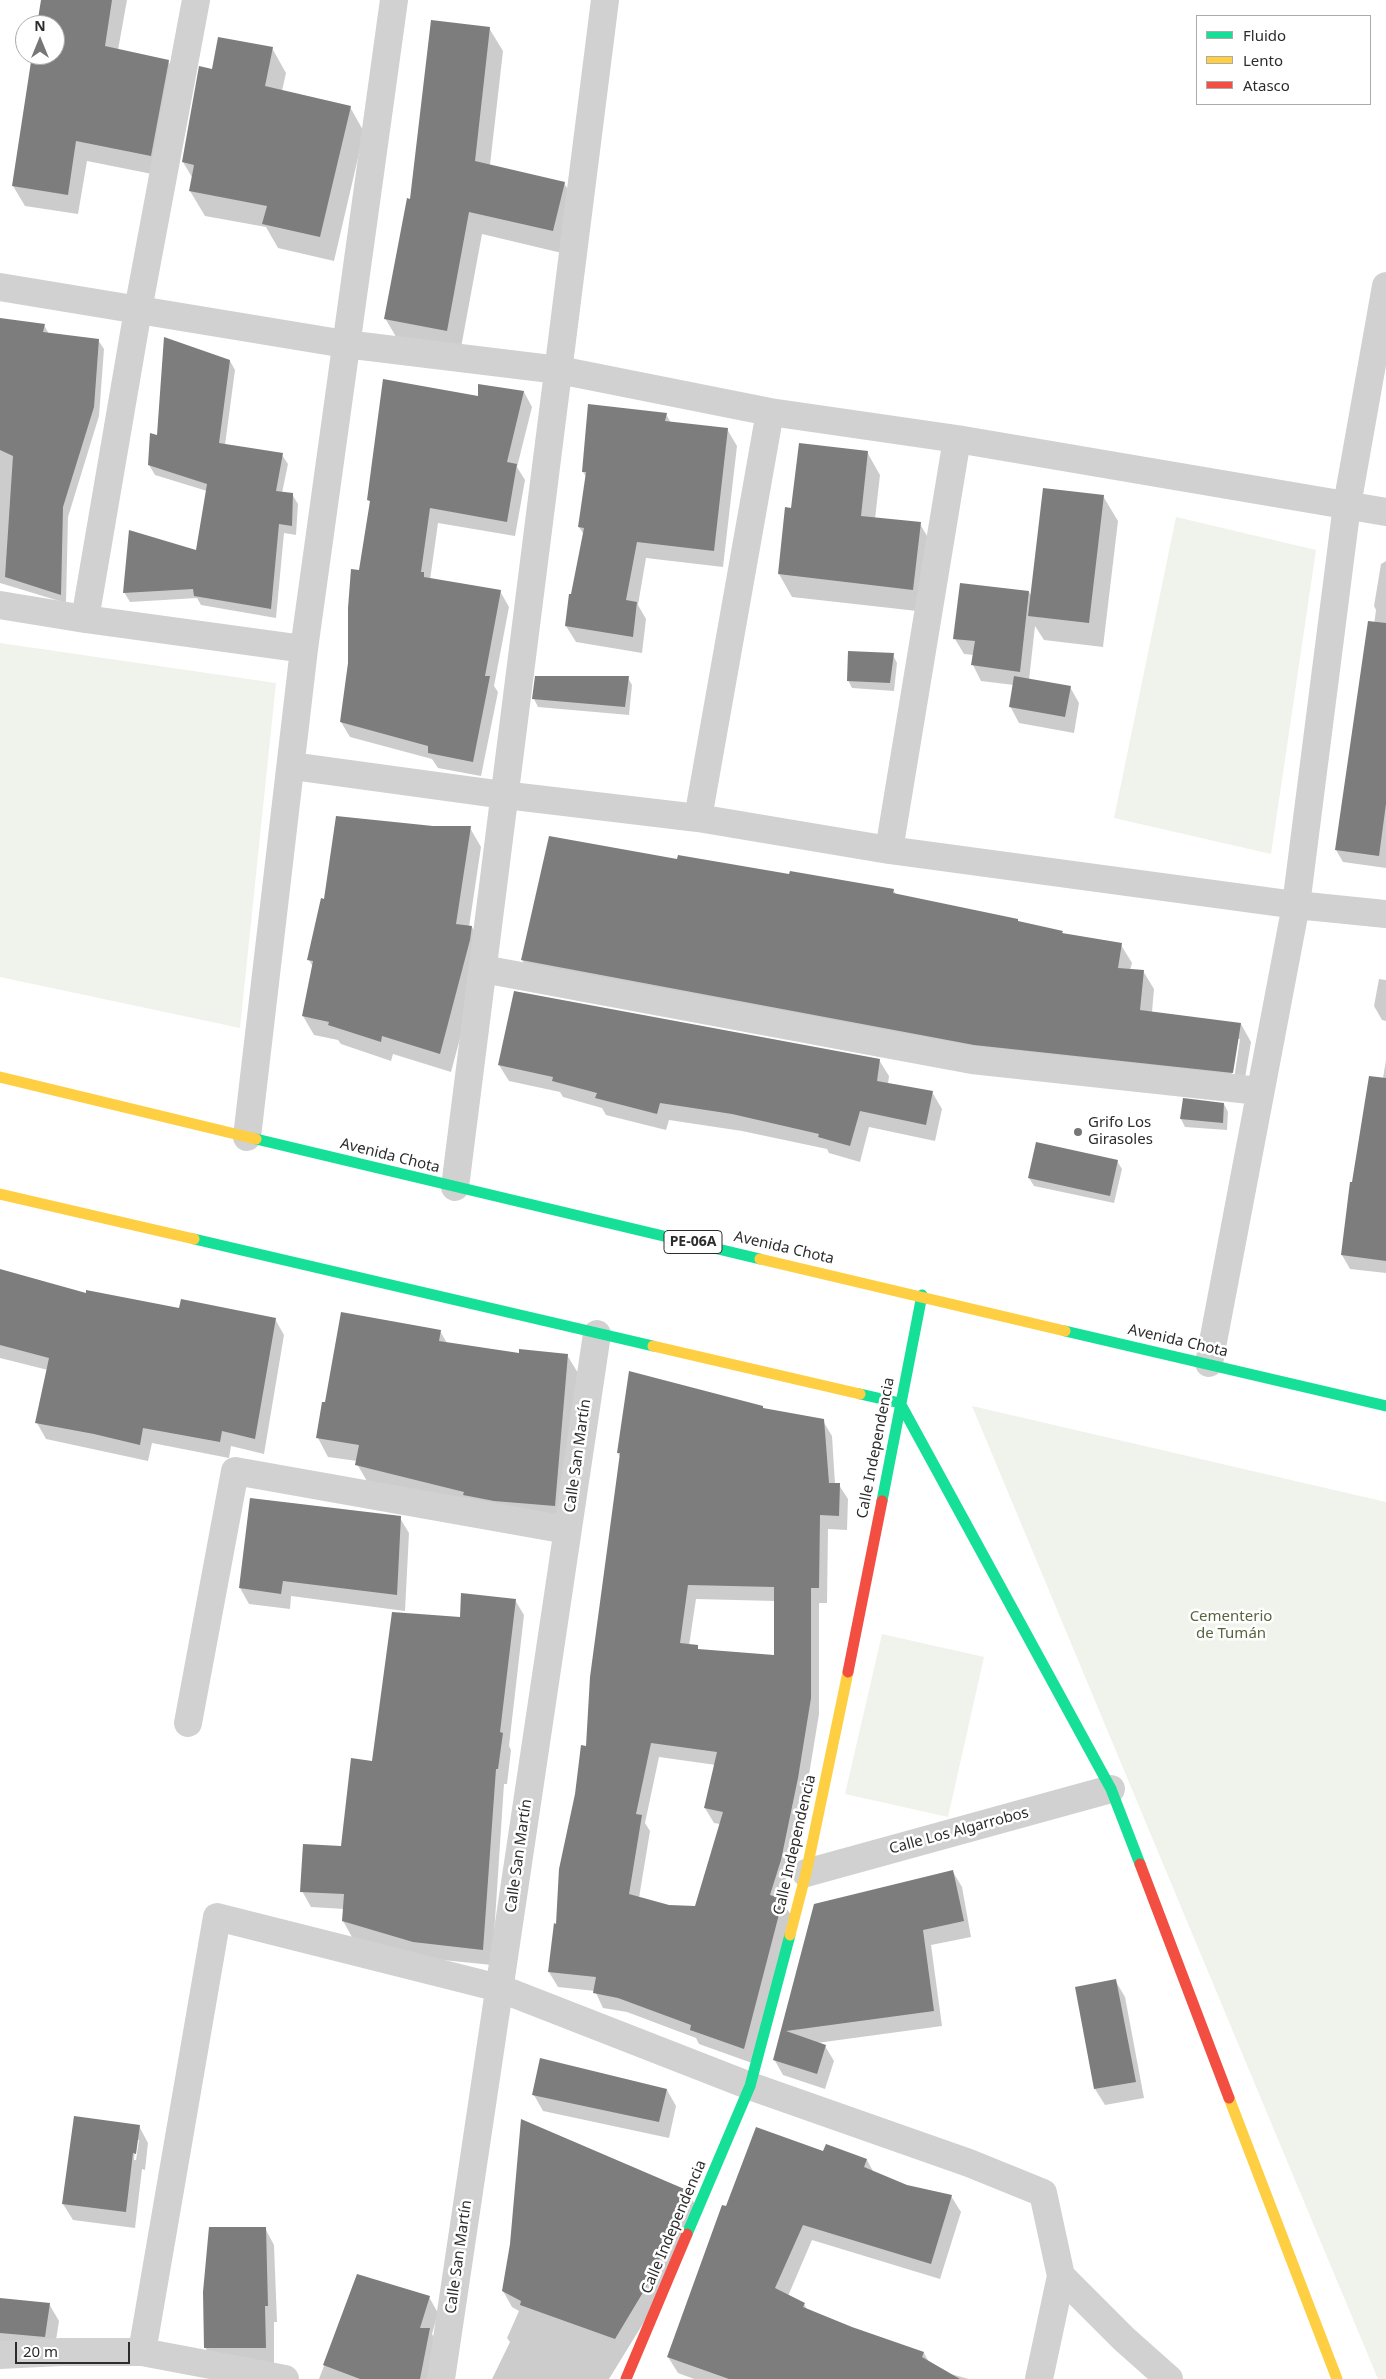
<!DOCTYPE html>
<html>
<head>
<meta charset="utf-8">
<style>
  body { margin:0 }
  #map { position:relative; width:1386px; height:2379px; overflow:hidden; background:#fff; font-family:"Noto Sans",sans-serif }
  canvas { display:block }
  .legend { position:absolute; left:1196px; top:15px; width:175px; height:90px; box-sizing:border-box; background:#fff; border:1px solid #ababab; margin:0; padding:6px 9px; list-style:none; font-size:15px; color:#2c2c2c }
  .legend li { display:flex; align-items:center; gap:10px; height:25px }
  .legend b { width:25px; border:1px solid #ababab }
  .north { position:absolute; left:15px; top:15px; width:50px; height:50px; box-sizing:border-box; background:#fff; border:1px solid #ababab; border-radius:50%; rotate:0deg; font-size:14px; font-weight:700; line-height:20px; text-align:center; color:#2c2c2c }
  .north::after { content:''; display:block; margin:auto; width:18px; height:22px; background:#767676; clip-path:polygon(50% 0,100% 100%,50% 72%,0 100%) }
  .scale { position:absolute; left:15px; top:2342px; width:115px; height:22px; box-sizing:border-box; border:2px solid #2c2c2c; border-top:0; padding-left:6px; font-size:15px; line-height:18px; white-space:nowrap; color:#2c2c2c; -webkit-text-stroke:4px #fff; paint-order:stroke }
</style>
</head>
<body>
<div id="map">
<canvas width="1386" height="2379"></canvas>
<ul class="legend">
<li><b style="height:6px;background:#16e098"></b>Fluido</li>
<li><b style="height:6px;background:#ffcf43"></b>Lento</li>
<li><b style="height:6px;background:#f24e42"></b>Atasco</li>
</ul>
<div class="north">N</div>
<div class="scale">20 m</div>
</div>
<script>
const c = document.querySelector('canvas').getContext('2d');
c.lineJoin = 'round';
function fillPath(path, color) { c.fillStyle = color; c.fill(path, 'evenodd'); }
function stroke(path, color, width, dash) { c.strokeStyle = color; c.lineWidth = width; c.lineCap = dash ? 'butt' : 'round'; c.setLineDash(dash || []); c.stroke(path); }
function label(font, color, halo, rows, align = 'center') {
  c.font = font + ' "Noto Sans",sans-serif'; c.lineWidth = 5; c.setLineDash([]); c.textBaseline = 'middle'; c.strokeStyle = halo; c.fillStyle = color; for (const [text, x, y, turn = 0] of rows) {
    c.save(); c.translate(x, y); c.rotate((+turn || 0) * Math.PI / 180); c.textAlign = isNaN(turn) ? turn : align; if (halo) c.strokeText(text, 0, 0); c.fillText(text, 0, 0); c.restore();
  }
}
const green = new Path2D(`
  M1176,517l140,33 -45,304 -157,-36z
  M0,643l276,40 -36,345 -240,-51z
  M972,1406l414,96v877h-8z
  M882,1634l102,23 -36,160 -103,-23z`);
const shadow = new Path2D(`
  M43,0h84l-9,50 50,11 12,20 -18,95 -75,-15 -9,53 -53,-8 -12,-20 21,-131h21v-30h-16z
  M489,28l14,23 -13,114 74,18 14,23 -12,48 -84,-20 -22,119 -61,-11 -14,-24 26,-118z
  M272,48l14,25 -4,18 68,16 14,25 -30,129 -56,-13 -12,-21 -61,-11 -15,-25 3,-12 -10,-17 17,-94 13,3z
  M0,320l44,5 5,9 49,6 6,9 -5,67 -31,101 -2,86 -66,-20z
  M230,361l5,9 -10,75 57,10 6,9 -6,29 10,1 6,10 -2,31 -12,-2 -8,85 -75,-13 -4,-7 -67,4 -6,-10 73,-41 10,-60 -52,-16 -6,-10 9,-29z
  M524,392l8,15 -15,60 8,13 -10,56 -77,-13 -8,57 70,11 9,16 -15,79 4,6 -17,84 -43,-8 -6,-9 -82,-22 -9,-15 30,-219 -2,-3 110,-102z
  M666,414l5,9 56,6 10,17 -14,121 -77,-9 -8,47 8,14 -4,34 -66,-11 -10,-16 18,-91 -5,-8 8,-49 -4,-6z
  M867,452l13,23 -5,44 45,5 13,22 -7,66 -134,-15 -13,-23 13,-65z
  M1103,496l15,25 -15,126 -59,-7 -9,-14 -6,54 41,7 9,16 -5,30 -55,-10 -9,-17 4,-21 -33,-4 -8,-16 1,-10 -10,-1 -9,-15 74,-47 3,5z
  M1386,561v307l-43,-6 -7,-12 31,-172 9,-68 -2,-4 7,-42z
  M893,655l4,8 -3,28 -42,-3 -4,-8z
  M628,678l4,7 -3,30 -91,-8 -4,-8z
  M433,828h37l11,19 -12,80h3l11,19 -2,14 -30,112 -58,-18 -2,7 -50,-17 -3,-4 -24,-5 -11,-19 10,-49 -4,-7 16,-60z
  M678,861l215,29 3,4 166,38 2,3 57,10 11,18 -2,7 13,1 11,18 -2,23 89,12 10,18 -8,48 -710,-112 -11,-18zM1238,1039h2l-6,40 -3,-1z
  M1379,979l7,1v41l-4,-1 -8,-14z
  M879,1060l10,16 -1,8 44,8 10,17 -7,32 -66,-14 -9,35 -31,-9 -2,-4 -85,-18 -73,-11 -3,10 -60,-15 -4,-7 -39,-11 -3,-5 -51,-11 -10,-16z
  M1386,1060v213l-36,-4 -8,-14 11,-71 23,-64z
  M1184,1100l40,4 4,8 -1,18 -42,-3 -4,-8z
  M1117,1161l5,8 -8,34 -80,-17 -5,-8z
  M0,1271l87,23 93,15 95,10 9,16 -20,119 -33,-8 -2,12 -77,-15 -4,18 -102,-22 -9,-16 11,-53 -48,-12z
  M440,1331l7,12 73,11 47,1 11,18 -13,151 -197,-41 -11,-19v-3l-29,-4 -10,-19 8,-34z
  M764,1409l59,12 9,15 3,48 4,1 9,14 -1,31 -19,-1 -1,74h-8v111l-13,79 -25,107 10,15 -39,148 -53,-19 -3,-6 -69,-26 -24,-4 -8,-17 -37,-4 -9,-15 38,-225 33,-290 -2,-4zM696,1599l79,2v56l-76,-6 -2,-4 -8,-1zM659,1757l57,8 -11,43 9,15 6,1 -24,83 -27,-1 -30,-8 11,-67 -5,-8z
  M251,1499l149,19 9,15 -4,78 -114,-15 -1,13 -41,-5 -9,-16z
  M515,1600l9,15 -15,131 2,4 -4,34h-3l-12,181 -69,-7 -71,-21 -9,-16 1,-12 -33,-2 -9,-16 40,-44 31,-85 88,-144z
  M953,1872l9,15 9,50 -40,8 11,81 -125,17 8,3 9,15 -9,28 -42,-14 -9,-16 41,-154z
  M1115,1980l10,17 19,101 -39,7 -10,-16z
  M667,2090l9,16 -7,32 -126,-27 -9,-16z
  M139,2126l9,17 -3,27 -3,-1 -7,59 -62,-8 -10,-16zM136,2140h3l-3,20h-2z
  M826,2145l41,15 7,13 32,13 45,10 10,16 -21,67 -128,-39 -24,56 16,8 4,7 43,17 73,25 5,9 18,11 22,6h-275l-16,-6 -10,-16 58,-149 98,-55z
  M688,2192l9,16 -37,88 -51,83h-117l18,-37 -3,-4 12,-27 -7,-4 -9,-16z
  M265,2228l9,17 3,77h-3v42h-59l-10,-17z
  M358,2276l71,21 9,16 -6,21 6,11 -6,34h-113z
  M0,2299l49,5 10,17 -5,32 -54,-5z`);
const building = new Path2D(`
  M41,0h71l-7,46 64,14 -18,96 -75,-15 -8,54 -56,-9 20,-131h23v-30h-18z
  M431,20l59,7 -15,134 90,21 -12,49 -84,-19 -22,119 -63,-12 23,-121 3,1z
  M218,37l55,10 -8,39 86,20 -31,131 -58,-13 5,-18 -78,-15 5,-26 -12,-3 17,-96 13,3z
  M0,318l45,6 -2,8 56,7 -5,68 -31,100 -2,88 -56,-18 8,-121 -13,-6z
  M164,337l66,23 -11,83 64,10 -7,38 17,2 -1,33 -13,-2 -8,85 -77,-13 -1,-7 -70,4 6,-63 67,20 11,-66 -59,-19 2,-32 7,2z
  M383,379l95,17v-12l46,7 -17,71 10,2 -10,58 -77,-14 -9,64h3v5l77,13 -16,86h5l-17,86 -45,-9v-7l-88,-24 8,-59v-55l3,-39 8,1 11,-69 -3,-1z
  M588,404l79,9 -2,8 63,7 -14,123 -77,-9 -11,58 11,2 -4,35 -68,-11 4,-32h2l13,-66 -6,-1 8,-55h-4z
  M799,443l69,8 -7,65 60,6 -8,68 -135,-16 7,-67 6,1z
  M1043,488l61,7 -15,128 -61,-7z
  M960,583l69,8 -9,81 -49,-7 4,-24 -22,-2z
  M1368,621l18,2v181l-7,52 -44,-6z
  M848,651l46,2 -4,30 -43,-2z
  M535,676h94l-4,31 -93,-8z
  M1014,676l57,10 -6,31 -56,-10z
  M336,816l97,10h38l-15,98 16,2 -2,14 -30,114 -58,-18 -1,6 -53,-17 1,-3 -27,-6 11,-55 -6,-1 14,-62 3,1z
  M549,836l128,23 1,-4 111,19 1,-3 104,18 -1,4 125,26v2l45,10 -1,2 60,10 -4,25 26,2 -4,40 101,13 -8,50 -259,-28 -453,-85z
  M514,991l366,68 -3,22 56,10 -7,34 -66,-14 -10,35 -32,-9 1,-3 -87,-20 -72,-11 -3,11 -62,-16 2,-5 -45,-12 1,-4 -55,-12z
  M1369,1076l17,2v183l-45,-6 9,-73h2z
  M1183,1098l41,5 -1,20 -43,-4z
  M1036,1142l82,18 -8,36 -82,-18z
  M0,1269l86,24v-3l93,18 2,-9 95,19 -21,121 -33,-8 -2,11 -77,-14 -3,17 -46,-11 -59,-11 14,-65 -49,-13z
  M341,1312l100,18 -2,11 80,12v-4l49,5 -13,152 -61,-5 -31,-6 1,-3 -109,-27 4,-20 -43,-7 6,-36h3z
  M629,1371l134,35v2l61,11 5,64h11l-1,33 -19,-1 -1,73h-8v110l-13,80 -17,82 -11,35 13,4 -39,150 -54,-19 1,-5 -73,-27 -25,-5 3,-16 -48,-5 6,-49 2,1 3,-55 16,-75 6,-49 5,1 4,-69 30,-224h-3zM688,1585l86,2v68l-76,-6v-4l-18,-2zM651,1743l66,9 -13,56 19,4 -28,94 -26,-1 -40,-11 13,-79 -6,-1z
  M250,1498l151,18 -4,79 -114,-14 -2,13 -42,-6z
  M461,1593l55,6 -16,133 3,1 -5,36h-2l-13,181 -70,-8 -71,-21 2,-27 -44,-2 3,-48 38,2 10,-88 21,3 20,-149 68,5z
  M953,1870l11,51 -41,9 11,81 -148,20 40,14 -9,29 -44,-14 41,-156z
  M1116,1979l20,103 -42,7 -19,-102z
  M540,2058l127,31 -8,33 -127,-27z
  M74,2116l66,9 -4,29 -3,-1 -7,59 -64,-8z
  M521,2119l168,72 -38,88 -36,60 -95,-34 1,-4 -19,-10 8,-47z
  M756,2127l67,24 3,-7 41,15 -3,8 43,18 45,10 -21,69 -128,-39 -28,63 30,15 -2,4 49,20 72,25 -2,5 38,22h-231l-62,-22 55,-152 4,1z
  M209,2227h57l2,79h-3l1,42h-62l-1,-56z
  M357,2274l73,22 -10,32h10l-10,51h-60l-37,-14z
  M0,2298l50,5 -5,34 -45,-4z`);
const street = new Path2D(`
  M0,287l345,57 214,26 211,42 187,27 429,73
  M0,605l85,14 219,30
  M85,619l53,-309 58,-310
  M292,766l212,29 194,23 191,32 407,55 90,9
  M698,818l72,-406
  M889,850l68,-411
  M483,969l489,91 287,31
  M247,1137l57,-488 90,-649
  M455,1187l150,-1187
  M1209,1363l87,-458 51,-400 39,-219
  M188,1723l47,-252 332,59
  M806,1873l305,-84
  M142,2352l75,-435 282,71 251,98 219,77 74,30 18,83 63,63 45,40
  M0,2355l61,-3h81l143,27
  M441,2379l156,-1045
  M1039,2379l22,-103`);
const fast = new Path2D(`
  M256,1139l504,120
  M194,1239l459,107
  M1065,1331l321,75
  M860,1394l40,9 211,386 29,75
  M882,1501l40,-206
  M687,2234l63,-148 40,-151`);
const slow = new Path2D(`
  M0,1077l256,62
  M0,1194l194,45
  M760,1259l305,72
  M653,1346l207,48
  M790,1935l16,-62 42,-201
  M1229,2098l108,281`);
const jam = new Path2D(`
  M848,1672l34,-171
  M1140,1864l89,234
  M626,2379l61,-145`);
const markers = [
  [1078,1132,5,"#767676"]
];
const shields = [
  [693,1242,58]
];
const shieldNames = [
  ["PE-06A",693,1242]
];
const poiNames = [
  ["Grifo Los",1088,1123],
  ["Girasoles",1088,1140]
];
const streetNames = [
  ["Avenida Chota",390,1156,14],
  ["Avenida Chota",784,1248,13],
  ["Avenida Chota",1178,1341,13],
  ["Calle Independencia",876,1448,-79],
  ["Calle San Martín",578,1456,-82],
  ["Calle Los Algarrobos",959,1831,-15],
  ["Calle Independencia",795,1845,-77],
  ["Calle San Martín",519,1856,-82],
  ["Calle Independencia",674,2227,-67],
  ["Calle San Martín",459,2257,-82]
];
const parkNames = [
  ["Cementerio",1231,1617],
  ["de Tumán",1231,1634]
];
fillPath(green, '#f0f3eb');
fillPath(shadow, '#0003');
fillPath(building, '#7d7d7d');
stroke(street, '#d1d1d1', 28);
stroke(fast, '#16e098', 11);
stroke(slow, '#ffcf43', 11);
stroke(jam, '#f24e42', 11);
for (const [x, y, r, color] of markers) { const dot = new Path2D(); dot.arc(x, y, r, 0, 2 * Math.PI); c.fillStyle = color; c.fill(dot); stroke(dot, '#fff', 2); }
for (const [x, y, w] of shields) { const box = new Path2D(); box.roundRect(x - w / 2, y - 11.5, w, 23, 4); c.fillStyle = '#fff'; c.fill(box); stroke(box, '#2c2c2c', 1); }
label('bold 14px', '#2c2c2c', null, shieldNames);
label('15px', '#2c2c2c', '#fff', poiNames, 'left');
label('15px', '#2c2c2c', '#fff', streetNames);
label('15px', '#55653d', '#fff', parkNames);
</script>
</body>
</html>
